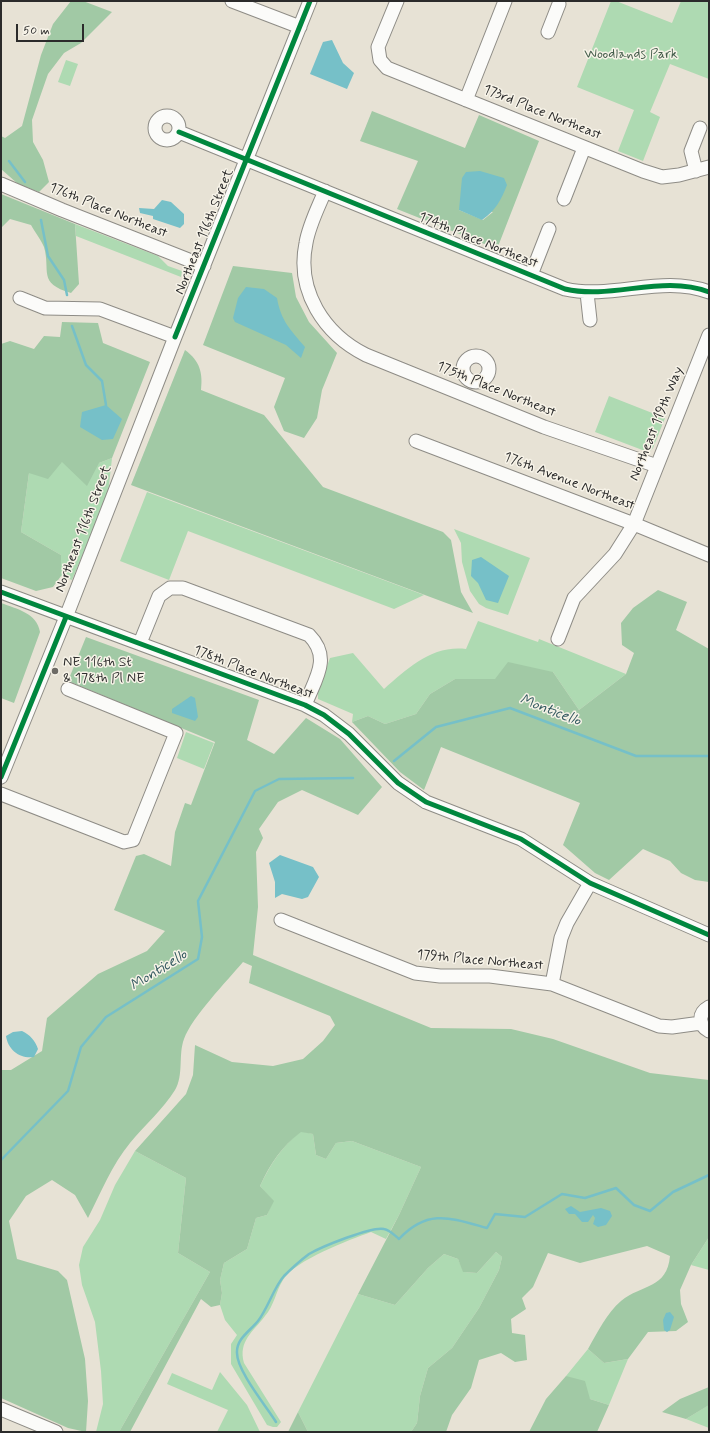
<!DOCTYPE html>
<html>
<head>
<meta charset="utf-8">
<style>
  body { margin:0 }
  #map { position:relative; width:710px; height:1433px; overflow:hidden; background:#e7e2d5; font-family:Mynerve,sans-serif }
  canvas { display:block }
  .frame { position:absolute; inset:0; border:2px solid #2b2b2b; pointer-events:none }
  .scale { position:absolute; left:16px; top:24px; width:68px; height:18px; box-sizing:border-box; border:2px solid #2b2b2b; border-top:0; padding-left:5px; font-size:12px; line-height:14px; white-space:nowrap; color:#2b2b2b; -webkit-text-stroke:3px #f7f3e8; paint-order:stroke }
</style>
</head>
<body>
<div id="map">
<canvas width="710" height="1433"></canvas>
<div class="frame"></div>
<div class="scale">50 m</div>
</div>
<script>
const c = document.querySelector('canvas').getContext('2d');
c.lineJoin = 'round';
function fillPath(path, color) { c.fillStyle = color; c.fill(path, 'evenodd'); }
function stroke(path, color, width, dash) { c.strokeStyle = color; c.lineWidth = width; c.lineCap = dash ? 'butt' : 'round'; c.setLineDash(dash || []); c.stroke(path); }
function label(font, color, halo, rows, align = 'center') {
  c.font = font + ' Mynerve,sans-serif'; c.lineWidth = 3; c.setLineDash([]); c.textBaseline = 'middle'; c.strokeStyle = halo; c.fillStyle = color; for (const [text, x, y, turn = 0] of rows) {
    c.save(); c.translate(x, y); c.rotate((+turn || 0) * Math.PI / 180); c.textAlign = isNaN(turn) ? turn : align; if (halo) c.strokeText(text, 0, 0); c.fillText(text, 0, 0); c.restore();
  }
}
const green = new Path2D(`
  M611,1h5l56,22 9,-22h28v78l-39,-15 -20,48 10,5 -17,44 -25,-10 16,-41 -57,-23z
  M66,60l12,4 -8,22 -12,-4z
  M75,224l83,32 10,10 14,5 -1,6 -105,-41z
  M609,396l56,22 -12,30 -3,3h-5l-50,-19z
  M112,458l-4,36 -36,86 -11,-4v-21l-40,-23 8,-59 33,-11 37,1z
  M147,492l277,103 -30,14 -206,-78 -19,49 -49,-19z
  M454,529l76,29 -22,57 -22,-7 -7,-4 -9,-13 -8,-29 -1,-19z
  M478,621l60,21 1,-3 87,35 -47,36 -26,-38 -58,7h-40l-25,15 -14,20 -31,10 -17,-8 -16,6 1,-8 -35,-15v-8l12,-33 23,-5 31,36c24,-21 48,-44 82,-40z
  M186,732l28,11 -10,26 -27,-11z
  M301,1131l12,3 3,21 10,4 10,-16 16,-2 69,26 -22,48 -13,24 -15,-7c-22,8 -76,28 -88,48 -7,11 -9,26 -18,36 -12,16 -27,25 -21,47l37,59 -4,5h-4l-6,-2 -36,-61v-20l6,-9 -12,-15 -5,-15 2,-12 -2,-13 4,-17 23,-14 9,-31 11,-3 6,-14 -13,-15c10,-21 22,-40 41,-55z
  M135,1151l51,27 -8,75 32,19 -91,160h-23l7,-28 -2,-33 -6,-49 -13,-37 -3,-20 4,-18 17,-27 15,-35z
  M709,1237v33l-18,-5z
  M496,1252l6,5 -3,13 -20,38 -27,40 -24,20 -8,28 -3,27 -6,9h-103l-10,-20 60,-118 37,11 33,-37 16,-14 14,5 6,13 13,1z
  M588,1349l16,14 24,-4 -19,46 -19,-6 -24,-23z
  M220,1372l27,33 13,27h-43l11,-22 -61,-26 5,-11 40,17z
  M709,1405v23l-23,-9 21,-13z`);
const forest = new Path2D(`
  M71,1h12l29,11 -31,31 -17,10 -16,21 -7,20 -9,26 1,22 10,18 6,22 -10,10 -21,-8 -17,-15v-33l4,2 17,-12 19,-71 12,-31z
  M372,111l93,37 14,-33 60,26 -42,108 -100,-40 21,-48 -58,-20zM459,210l34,2 -10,8z
  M1,194l74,30 4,60 -8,9c-34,-10 -20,-22 -27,-46 -3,-7 -9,-15 -13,-22l-21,-6 -9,9z
  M233,266l59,7 4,24 13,25 28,31 -15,37 -5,28 -13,20 -20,-7 -10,-24 11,-29 -82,-33z
  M62,322l36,1 5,20 47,19 -38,96 -13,5 -12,23 -25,-24 -14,17 -19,-6 -8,59 40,23v21l-8,11 -17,4 -35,-13v-234l9,-3 24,8 10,-13 16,1z
  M185,350c15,11 18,23 16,40l63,25 59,72 120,45 8,8 10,52 12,21 -342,-128z
  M658,590l29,12 -11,28 33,19v233l-14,-2 -14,-7 -11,-12 -27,-12 -34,31 -14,-7 -32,-28 17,-42 -139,-56 -17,43 -24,-18 -48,-50 16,-6 17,8 31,-10 14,-20 25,-15h40l13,-17 45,10 26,38 47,-36 8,-21 -12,-8 -1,-22 12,-15z
  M1,603c16,6 36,10 39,29l-26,71 -13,-5z
  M86,637l173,63 -12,40 27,14 32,-36 34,21 42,48 -24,28 -56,-25 -24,12 -19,27 4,9 -7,14 2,55 -5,48 178,73 80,1 42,10 97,34 59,7v157l-18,28 -11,25 1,14 7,18 -12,9 -28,1 -20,27 -24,4 -16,-14c9,-16 19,-36 33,-48 21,-17 46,-12 49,-45l-23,-10 -67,17 -32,-10 -15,34 -11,11 4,11 -15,10 1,14 13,2 2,25 -12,2 -14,-9 -22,7 -8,28 -19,27 -6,17h-35l6,-9 3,-27 8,-28 24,-20 27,-40 20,-38 3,-13 -6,-5 -19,21 -14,-1 -5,-13 -14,-5 -16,14 -33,37 -37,-11 41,-79 22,-48 -69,-26 -16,2 -10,16 -10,-4 -3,-21 -12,-2c-19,14 -31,32 -41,54l14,15 -7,14 -11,3 -9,31 -23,14 -4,17 2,13 -2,12 -9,2 -10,-8 -71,133h-11l91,-160 -32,-19 8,-75 -51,-27 51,-57 7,-19 2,-30 37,17 41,4 30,-7 20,-18 12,-16 -5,-9 -81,-33 3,-17 -9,-4c-16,19 -51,55 -59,77 -6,16 0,36 -9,51 -11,18 -31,36 -45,53 -18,22 -29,49 -42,75l-13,-23 -23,-15 -26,16 -17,25 8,38 41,12 9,9 18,79 3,42 -2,31 -18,-4 -67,-30v-328h10l31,-19 5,-33 51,-44 49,-23 18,-20 -51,-21 22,-54 8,-2 27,12 4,-34 10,-29 6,2 24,-63 -147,-61z
  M566,1376l19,5 5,18 19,6 -12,27h-68l17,-33z
  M709,1387v18l-23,14 -24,-7 18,-13z
  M298,1412l10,20h-20z`);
const water = new Path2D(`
  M332,40l11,23 11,10 -7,16 -37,-15 13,-32z
  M480,171l24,7 3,7c-6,15 -11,25 -25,35l-23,-10 3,-32 4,-6z
  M162,200l9,2 13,12v10l-4,4 -27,-9v-3l-13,-3 -1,-5 15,1z
  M246,287l18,2 13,9c4,23 13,31 28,49l-4,11 -15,-13 -51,-23 -2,-4 5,-20z
  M106,405l16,14 -9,20 -11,1 -22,-13 2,-15z
  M481,557l28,19 -11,27 -12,-3 -8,-17 -7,-7 1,-16z
  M191,696l4,2 3,19 -3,4 -23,-8v-4z
  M280,855l33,12 6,10 -11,20 -6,2 -20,-5 -7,4v-16l-6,-19z
  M22,1031c8,4 13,9 16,18l-4,8c-14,2 -26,-7 -28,-21l7,-4z
  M571,1206l9,6 21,-4 9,3 2,5 -6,9 -8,2 -5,-3 2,-6 -2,-3 -5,7h-6l-7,-8h-6l-4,-5z
  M670,1312l4,5 -4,13 -3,2 -3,-2 -1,-10 3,-7z`);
const stream = new Path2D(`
  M9,161l16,21
  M41,220l7,36 16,24 3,15
  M72,326l14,39 16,16 4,24
  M394,761l42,-34 74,-19 126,48h73
  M1,1160l67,-69 13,-44 25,-30 92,-58 4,-22 -4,-36 57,-110 24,-12 74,-1
  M276,1422c-10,-16 -39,-51 -39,-69 -1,-14 13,-22 21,-32 10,-13 16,-34 26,-45 7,-7 17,-16 25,-22 12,-7 63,-28 75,-25 6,1 10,6 15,10 29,-31 52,-21 88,-11l8,-14 30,3 37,-23 23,4 31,-10 18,17 16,6 23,-19 36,-17`);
const minor = new Path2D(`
  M232,1l68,26
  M397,1l-19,46 2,13 7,8 256,103 19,6 17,-2 30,-8
  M548,32l11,-28
  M466,100l39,-99
  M155 128a12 12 0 1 1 24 0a12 12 0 1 1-24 0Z
  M179,132l386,157c48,11 97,-15 144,3
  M696,171l-5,-20 9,-23
  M1,184l61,26 142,56
  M325,191c-7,17 -16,34 -19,52 -10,48 18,91 60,112l178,72 113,39
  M564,199l20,-51
  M531,275l18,-46
  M587,293l3,27
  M20,298l25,10 55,1 75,28
  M463 369a13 13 0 1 1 26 0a13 13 0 1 1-26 0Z
  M416,441l218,83 75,31
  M1,592l304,113 19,10 25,19 49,49 28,19 95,37 69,44 119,52
  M558,639l16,-41 41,-44 19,-30 75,-189
  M140,643l19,-47 11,-8h13l126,47c23,23 6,44 -4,70
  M1,777l65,-160 109,-280 135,-336
  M1,794l123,48 9,-2 43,-107 -108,-44
  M281,920l134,53 25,3h50l62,8 107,42 13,1 29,-4
  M552,984l9,-46 6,-15 23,-40
  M709,1007c-11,6 -11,18 0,24
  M1,1409l55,23`);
const cycleway = new Path2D(`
  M179,132l386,157c48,11 97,-15 144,3
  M175,337l135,-336
  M1,592l304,113 19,10 25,19 49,49 28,19 95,37 69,44 119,52
  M1,777l65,-160`);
const markers = [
  [55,671,4,"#6d6b66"]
];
const parkNames = [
  ["Woodlands Park",631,55]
];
const streetNames = [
  ["173rd Place Northeast",542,113,22],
  ["176th Place Northeast",108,211,22],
  ["Northeast 116th Street",205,232,-68],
  ["174th Place Northeast",478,241,22],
  ["175th Place Northeast",496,390,22],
  ["Northeast 119th Way",657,424,-68],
  ["176th Avenue Northeast",569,482,21],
  ["Northeast 116th Street",84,529,-69],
  ["178th Place Northeast",253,673,21],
  ["179th Place Northeast",480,961,5]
];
const poiNames = [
  ["NE 116th St",63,663],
  ["& 178th Pl NE",63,679]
];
const waterNames = [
  ["Monticello",550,711,21],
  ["Monticello",159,971,-32]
];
fillPath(green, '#aedab2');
fillPath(forest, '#a1c9a5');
fillPath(water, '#76c0c8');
stroke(stream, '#76c0c8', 2.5);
stroke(minor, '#8e8c86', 15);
stroke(minor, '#fbfbf9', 13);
stroke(cycleway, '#00873e', 5);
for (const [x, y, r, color] of markers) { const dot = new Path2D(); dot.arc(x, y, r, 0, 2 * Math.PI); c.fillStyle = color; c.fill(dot); stroke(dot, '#f7f3e8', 1.5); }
label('14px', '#445d4b', '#f7f3e8', parkNames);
label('14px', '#2b2b2b', '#f7f3e8', streetNames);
label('14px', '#2b2b2b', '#f7f3e8', poiNames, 'left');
label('italic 15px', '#345a60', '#f7f3e8', waterNames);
</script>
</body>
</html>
